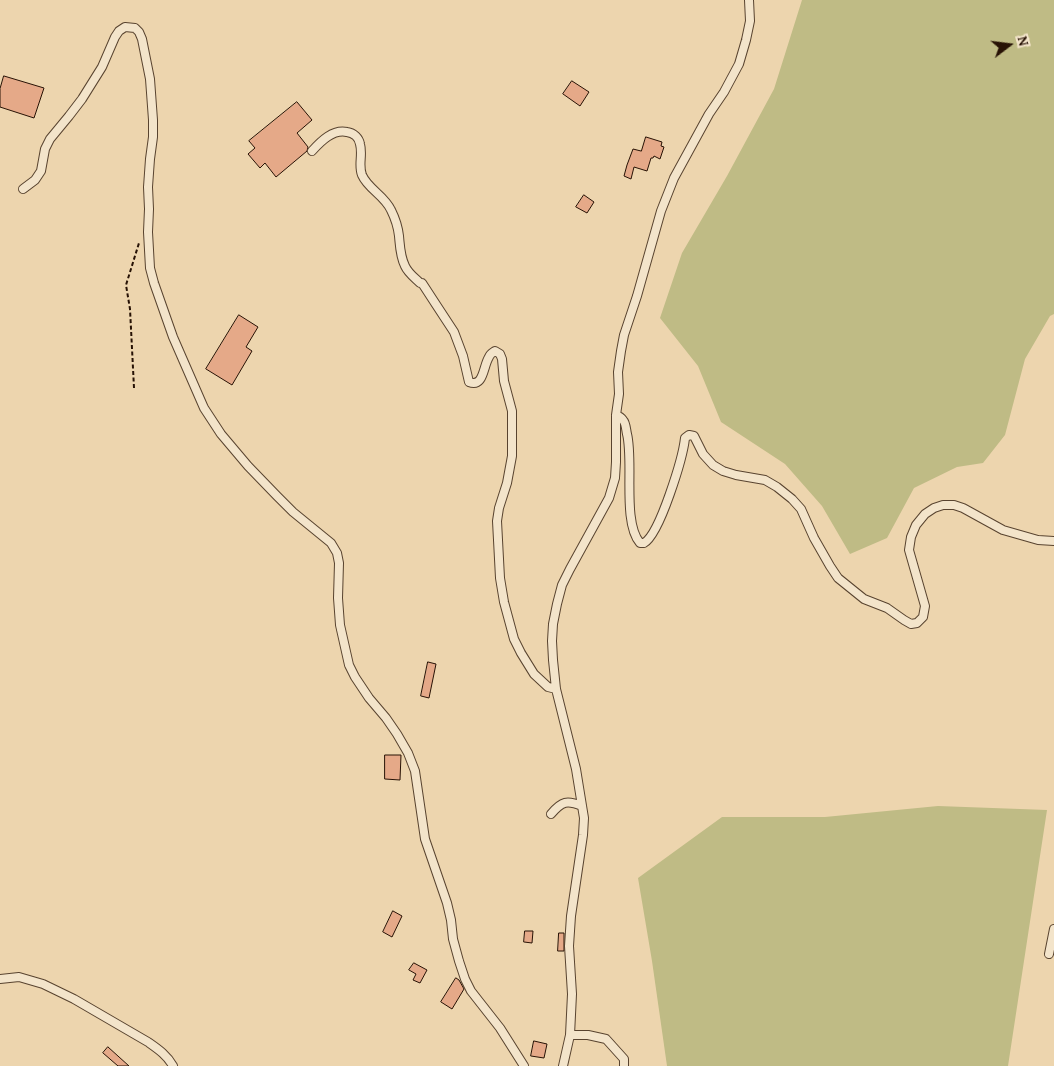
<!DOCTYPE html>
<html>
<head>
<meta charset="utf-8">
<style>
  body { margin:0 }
  #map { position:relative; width:1054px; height:1066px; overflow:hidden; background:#edd5ae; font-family:"Gentium Book Plus",serif }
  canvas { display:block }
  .north { position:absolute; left:984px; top:20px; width:50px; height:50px; -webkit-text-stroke:4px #f3e4ca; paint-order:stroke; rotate:75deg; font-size:14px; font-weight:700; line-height:20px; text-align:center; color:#271205 }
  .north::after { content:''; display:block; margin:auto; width:18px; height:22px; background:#271205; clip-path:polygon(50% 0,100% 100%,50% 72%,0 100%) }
</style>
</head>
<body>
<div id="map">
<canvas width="1054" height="1066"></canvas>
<div class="north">N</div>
</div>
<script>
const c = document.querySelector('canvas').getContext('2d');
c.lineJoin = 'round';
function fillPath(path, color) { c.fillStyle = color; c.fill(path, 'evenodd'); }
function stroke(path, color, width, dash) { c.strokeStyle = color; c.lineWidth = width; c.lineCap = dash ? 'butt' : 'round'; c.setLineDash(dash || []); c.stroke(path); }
const green = new Path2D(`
  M802,0h252v314l-4,2 -25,43 -20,76 -22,28 -26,4 -43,21 -27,50 -37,16 -28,-48 -37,-42 -64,-42 -23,-56 -38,-48 22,-65 45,-77 47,-87z
  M938,806l109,4 -39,256h-341l-15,-105 -14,-83 84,-61h103z`);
const building = new Path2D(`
  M4,76l40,12 -10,30 -34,-11v-18z
  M572,81l17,11 -9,14 -17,-12z
  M297,102l15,18 -15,13 11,14 -1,4 -31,26 -11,-14 -5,5 -12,-14 7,-6 -6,-7z
  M646,137l16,5 -1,4 3,1 -4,12 -6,-3 -1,2h-2l-4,13 -13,-4 -3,12 -7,-3 3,-11 6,-16 8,2z
  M584,195l10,7 -7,11 -11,-6z
  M239,315l19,12 -12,20 6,4 -20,34 -26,-16z
  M428,662l8,2 -7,34 -8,-2z
  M385,755h16l-1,25 -15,-1z
  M393,911l9,5 -10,21 -9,-5z
  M525,931h8l-1,12 -8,-1z
  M559,933h5v18h-6z
  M414,963l13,7 -7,13 -7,-3 3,-6 -7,-4z
  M456,978l3,2 5,9 -12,20 -11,-7z
  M534,1041l13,3 -3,14 -13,-2z
  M108,1047l21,19h-11l-15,-13z`);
const path = new Path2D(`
  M134,388l-4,-79 -4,-24 13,-42`);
const minor = new Path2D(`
  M312,151c9,-10 21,-22 35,-19 7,1 12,6 13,12 3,11 -2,21 2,31 6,14 22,20 29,35 4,8 7,17 8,26 1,10 1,20 6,30 3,7 10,12 15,17h2l13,20 19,29 9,24 6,26c15,6 14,-16 20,-25 1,-3 3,-4 6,-6l5,3 2,5 2,22 8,30v45l-5,27 -8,25 -2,13 3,57 4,24 10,37 7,14 13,21 14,13 8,2
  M23,189l12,-9 6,-9 4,-22 5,-10 19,-23 13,-17 20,-32 13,-30 4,-6 6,-4 10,1 4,4 3,7 8,40 3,41v17l-3,22 -2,28 1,22 -1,23 2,36 4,15 19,54 31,71 17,26 27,32 29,30 16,16 38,31 6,10 2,10 -1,35 2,27 9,40 6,12 14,21 17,20 11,16 11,19 7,18 10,68 22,64 4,17 2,19 6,22 6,18 6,12 29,37 24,38
  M616,415c3,1 5,2 7,5 3,3 3,10 4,14 7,28 -5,88 13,109h4c16,-9 39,-86 41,-105l4,-3 5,1 9,18 10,11 10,6 13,4 29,5 12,7 15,12 9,10 13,29 16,28 8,12 26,21 23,9 17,12 7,4 6,-1 6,-6 2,-11 -16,-56 2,-13 5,-12 9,-11 9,-6 9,-3h11l9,3 40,22 35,10 16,1
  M551,814c11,-13 16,-14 31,-8
  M1049,954l5,-25
  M0,979l19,-2 24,7 31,15 74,43c10,7 19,13 25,24
  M570,1035h18l18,4 18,20v7
  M563,1066l7,-31 2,-41 -3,-48 2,-30 12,-81 1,-17 -8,-49 -20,-80 -3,-29 -1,-19 1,-17 4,-20 5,-19 8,-16 39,-71 6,-20 1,-16v-47l3,-21 -1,-22 3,-21 3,-16 13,-39 24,-85 13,-33 35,-64 15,-22 15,-28 7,-24 4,-19 -1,-21`);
fillPath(green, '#bfbb85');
fillPath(building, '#e5a988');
stroke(building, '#271205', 1);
stroke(minor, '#58432f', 10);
stroke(path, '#271205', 2, [4, 2.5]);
stroke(minor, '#f3e4ca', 8);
</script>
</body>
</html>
